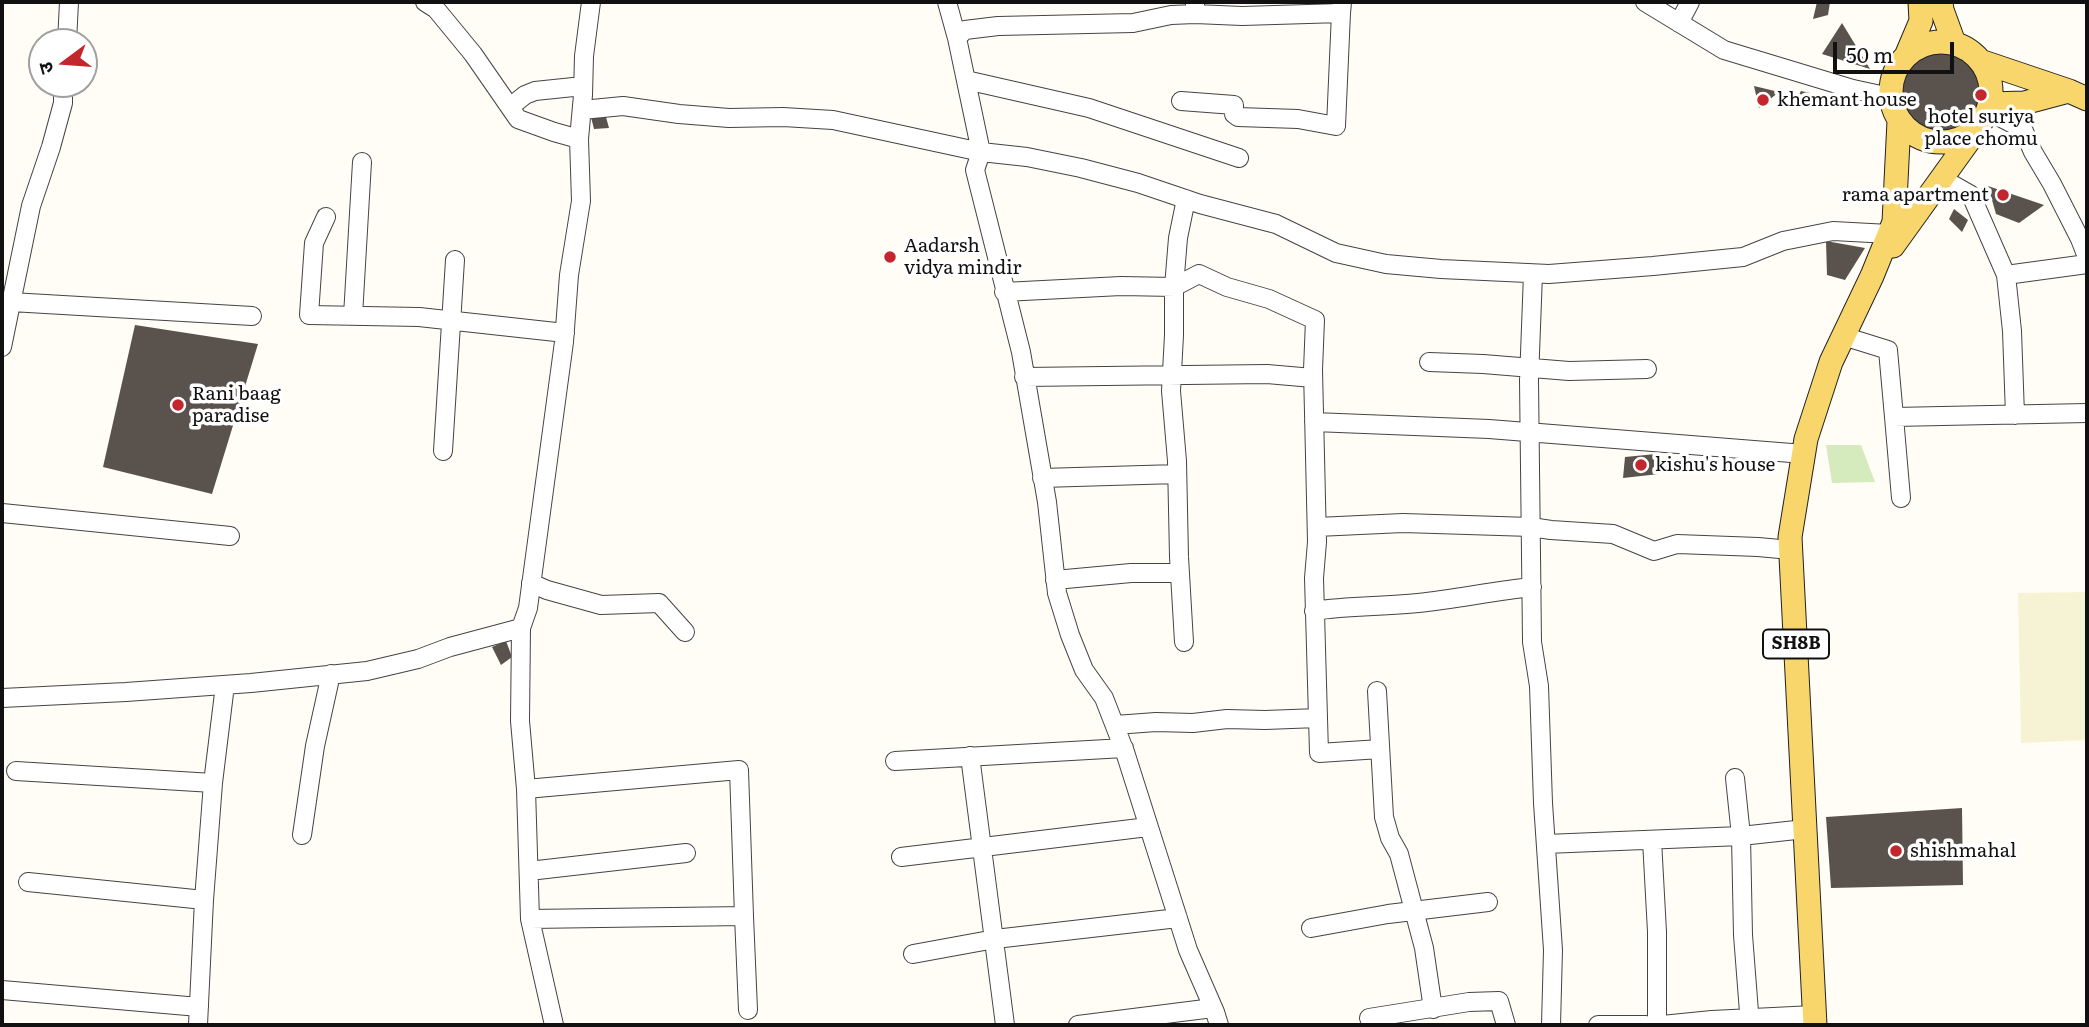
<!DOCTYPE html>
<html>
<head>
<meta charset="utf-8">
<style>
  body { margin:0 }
  #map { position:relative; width:2089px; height:1027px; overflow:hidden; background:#fffdf5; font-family:Literata,"Noto Sans Devanagari",serif }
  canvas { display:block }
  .frame { position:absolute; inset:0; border:4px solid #111; pointer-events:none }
  .north { position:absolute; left:28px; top:28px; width:70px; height:70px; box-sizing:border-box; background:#fff; border:2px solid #a0a0a0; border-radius:50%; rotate:254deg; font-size:19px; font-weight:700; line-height:28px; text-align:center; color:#111 }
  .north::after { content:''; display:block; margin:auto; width:24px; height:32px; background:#c4262e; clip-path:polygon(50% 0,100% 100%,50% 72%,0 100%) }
  .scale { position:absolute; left:1833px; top:42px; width:121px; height:32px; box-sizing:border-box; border:4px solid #111; border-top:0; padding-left:9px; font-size:21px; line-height:24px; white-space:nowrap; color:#111; -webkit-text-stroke:5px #fff; paint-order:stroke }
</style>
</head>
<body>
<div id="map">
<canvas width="2089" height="1027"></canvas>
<div class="frame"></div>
<div class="north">उ</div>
<div class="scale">50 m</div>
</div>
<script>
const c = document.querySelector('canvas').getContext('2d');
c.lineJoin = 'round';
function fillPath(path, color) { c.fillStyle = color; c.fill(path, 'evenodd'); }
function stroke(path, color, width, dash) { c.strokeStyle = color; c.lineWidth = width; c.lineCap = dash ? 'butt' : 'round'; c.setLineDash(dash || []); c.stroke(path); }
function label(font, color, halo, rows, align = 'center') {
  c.font = font + ' Literata,serif'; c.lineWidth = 7; c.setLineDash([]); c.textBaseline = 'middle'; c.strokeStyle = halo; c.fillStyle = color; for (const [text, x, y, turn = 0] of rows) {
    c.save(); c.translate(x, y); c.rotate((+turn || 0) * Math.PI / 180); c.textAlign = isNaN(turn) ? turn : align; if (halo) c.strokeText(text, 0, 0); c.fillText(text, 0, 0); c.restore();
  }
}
const farmland = new Path2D(`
  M2087,592v148l-66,3 -3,-150z`);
const green = new Path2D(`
  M1826,445h35l14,37 -43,1z`);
const building = new Path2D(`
  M1817,2h13l-2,13 -15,4z
  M1842,23l28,46 -48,-15z
  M1944,42l28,12 14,18 2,39 -42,31 -44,-18 -12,-27 3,-22 18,-31z
  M1754,86l25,6 -20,16z
  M1801,91l9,2 -3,15 -16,1z
  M591,117h15l3,11 -15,1z
  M1988,186l56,19 -25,18 -23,-9z
  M1954,209l14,11 -6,12 -13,-13z
  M1826,241l39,7 -20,32 -18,-5z
  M135,325l123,19 -46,150 -109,-27z
  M1656,454l3,20 -36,4 2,-21z
  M506,641l6,16 -11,8 -9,-18z
  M1962,808l1,77 -132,3 -5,-71z`);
const minor = new Path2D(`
  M425,2l11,7 37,45 45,65 36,13 25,7
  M947,2l10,36
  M1645,2l79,48 129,39 37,8
  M1195,3v11l47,2 99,-3 1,-11
  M1679,23l11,-21
  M67,42l2,-40
  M966,80l123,28 150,50
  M1181,101l53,4v9l4,3 60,2 38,7 5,-113
  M510,107l15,-12 10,-4 48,-5
  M582,110l41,-4 56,8 50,4 54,-1 50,3 148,32 -24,-114 8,-8 33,-4 135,-3 38,-8 24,-1
  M1988,111l35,18 10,23 19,32 28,55 7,18
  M1941,178l30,17 35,80
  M326,217l-12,26 -5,72 110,2 146,16
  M1533,274l-4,106 3,262 7,44 4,117 10,147 -2,75
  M1004,292l117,-6 53,1 25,-13 28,13 42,12 46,21 -2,50 4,172 -3,36 4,140 -53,2 -38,-1 -34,4 -37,-1 -41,3
  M11,302l241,14
  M353,316l9,-154
  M1843,336l45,14 6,67 193,-4
  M2,347l29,-141 20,-59 12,-44v-19
  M1429,362l54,2 86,7 78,-2
  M1024,377l243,-3 46,4
  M2015,415l-3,-84 -6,-56 81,-11
  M1894,417l7,81
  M1314,422l175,7 315,25
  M443,451l12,-191
  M1042,478l135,-4
  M2,513l228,23
  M1317,527l86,-4 128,4 20,3 62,4 41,17 23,-7 81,3 33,3
  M1055,580l76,-7h49
  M531,583l16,7 54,15 58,-2 26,29
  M1314,611c34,-6 69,-4 104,-8 38,-4 76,-12 114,-16
  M521,628l-1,93 6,68 4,130 24,106
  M1184,642l-5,-85 -2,-96 -6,-70 3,-56v-48l4,-49 8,-39
  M1377,691l7,126 6,21 9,16 25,94 9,61
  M2,698l124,-6 125,-9 116,-12 51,-12 32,-12 71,-19 7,-20 36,-266 5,-67 12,-74 -2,-62 4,-44 1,-39 7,-54
  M1318,718l1,35 61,-4
  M970,756l35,269
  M895,761l229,-13
  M16,771l197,12
  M1735,778l6,58 2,99 7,90
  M526,789l213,-19 5,146 -214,3
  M302,835l13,-89 16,-72
  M1652,840l5,92v93
  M1546,844l195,-8 64,-7
  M901,857l247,-30
  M529,871l157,-18
  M28,882l176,18
  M744,916l4,94
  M1311,928l77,-14 100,-12
  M913,954l82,-15 183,-21
  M2,990l197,17
  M1369,1018l100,-16 30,-1 7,24
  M198,1025l6,-125 9,-117 12,-98
  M1078,1025l135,-17
  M1219,1025l-4,-13 -27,-62 -63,-198 -21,-54 -20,-28 -14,-35 -13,-42 -10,-91 -26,-150 -46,-182 6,-18 46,5 54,11 57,15 62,21 76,20 60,29 50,11 55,5 108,5 104,-8 90,-9 40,-16 50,-10 56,3
  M1598,1025h48
  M1662,1025l50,-5 102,-5`);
const major = new Path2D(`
  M1941,2l1,8 12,33
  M1891 92a50 50 0 1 1 100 0a50 50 0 1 1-100 0Z
  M1907,54l14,-33 -1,-19
  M1980,61l89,30 18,8
  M1990,104l34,-1 45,-12
  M1893,246l82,-114
  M1815,1025l-25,-488 16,-98 25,-77 41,-86 22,-54 5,-101`);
const markers = [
  [1981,95,7,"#c4262e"],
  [1763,100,7,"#c4262e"],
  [2003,195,7,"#c4262e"],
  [890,257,7,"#c4262e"],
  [178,405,7,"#c4262e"],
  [1641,465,7,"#c4262e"],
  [1896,851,7,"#c4262e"]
];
const shields = [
  [1796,644,66]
];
const shieldNames = [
  ["SH8B",1796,644]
];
const poiNames = [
  ["khemant house",1777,100],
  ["hotel suriya",1981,117,"center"],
  ["place chomu",1981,139,"center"],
  ["rama apartment",1989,195,"right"],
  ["Aadarsh",904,246],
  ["vidya mindir",904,268],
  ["Rani baag",192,394],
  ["paradise",192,416],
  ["kishu's house",1655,465],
  ["shishmahal",1910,851]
];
fillPath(farmland, '#f6f3d4');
fillPath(green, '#d5ebbd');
fillPath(building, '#5a524d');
stroke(minor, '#444', 20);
stroke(major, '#222', 25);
stroke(minor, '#fff', 18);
stroke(major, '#f9d66b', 23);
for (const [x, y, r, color] of markers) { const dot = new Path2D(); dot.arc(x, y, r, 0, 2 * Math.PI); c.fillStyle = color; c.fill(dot); stroke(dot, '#fff', 2.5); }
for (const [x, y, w] of shields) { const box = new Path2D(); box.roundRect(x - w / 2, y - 14.5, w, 29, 5); c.fillStyle = '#fff'; c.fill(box); stroke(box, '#111', 2); }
label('bold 18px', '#111', null, shieldNames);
label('19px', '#111', '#fff', poiNames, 'left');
</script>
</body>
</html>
